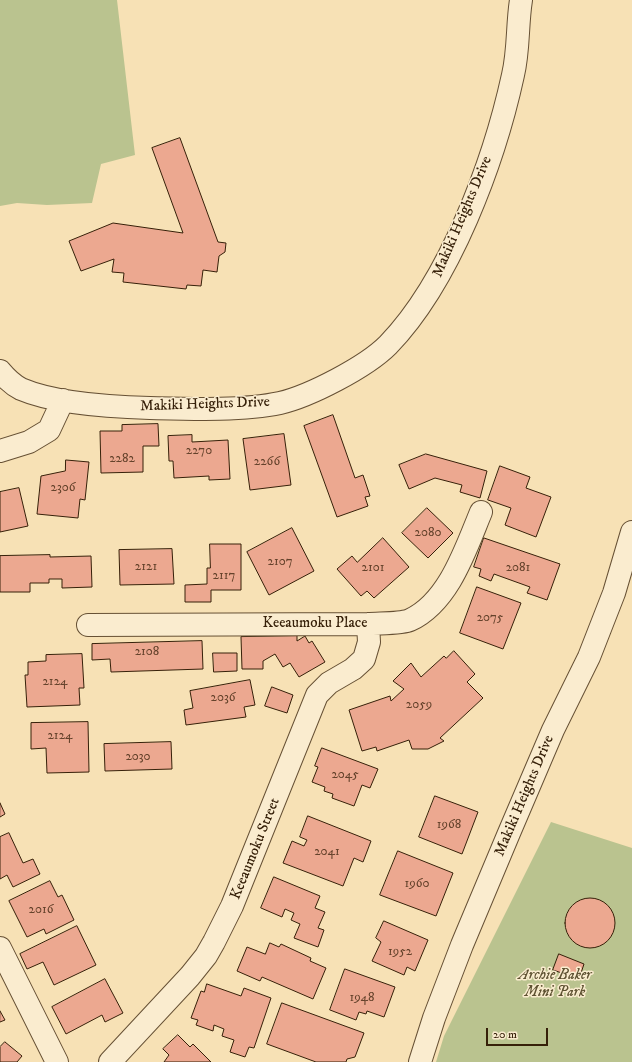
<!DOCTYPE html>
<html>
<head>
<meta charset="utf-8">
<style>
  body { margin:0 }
  #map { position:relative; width:632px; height:1062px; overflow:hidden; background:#f7e1b5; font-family:"IM FELL DW Pica",serif }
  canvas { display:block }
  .scale { position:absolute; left:486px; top:1028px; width:62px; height:18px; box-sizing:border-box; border:2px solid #362009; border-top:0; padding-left:5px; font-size:12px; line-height:14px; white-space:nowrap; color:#362009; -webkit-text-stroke:3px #faeccf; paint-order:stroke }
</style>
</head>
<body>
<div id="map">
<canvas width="632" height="1062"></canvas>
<div class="scale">20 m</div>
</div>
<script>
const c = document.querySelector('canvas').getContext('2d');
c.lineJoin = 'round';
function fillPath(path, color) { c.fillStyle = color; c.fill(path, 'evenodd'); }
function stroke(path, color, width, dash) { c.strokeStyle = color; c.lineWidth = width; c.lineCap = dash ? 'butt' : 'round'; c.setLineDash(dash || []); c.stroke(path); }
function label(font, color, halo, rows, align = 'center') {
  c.font = font + ' "IM FELL DW Pica",serif'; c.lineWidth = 3; c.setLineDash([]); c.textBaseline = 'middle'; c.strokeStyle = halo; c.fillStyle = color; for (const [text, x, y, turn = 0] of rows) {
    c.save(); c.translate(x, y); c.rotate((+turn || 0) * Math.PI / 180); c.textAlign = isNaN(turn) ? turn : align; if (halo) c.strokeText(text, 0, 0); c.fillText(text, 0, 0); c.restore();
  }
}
const green = new Path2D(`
  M0,0h117l18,155 -34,9 -9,39 -45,2 -30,-2 -17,3z
  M551,822l81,26v214h-196l8,-26z`);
const building = new Path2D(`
  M180,138l38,104 8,1 -1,9 -6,4 -2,16 -14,-2 -2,16 -14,-1 -1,4 -63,-7 1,-9 -12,-1 2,-13 -33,12 -12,-30 44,-18 70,10 -31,-85z
  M333,415l22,63 8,-3 7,21 -5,1 3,9 -31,11 -33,-91z
  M158,424l1,22h-16v26l-42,1 -1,-42h22v-6z
  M284,434l7,51 -41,5 -7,-51z
  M192,435v7l36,-2 2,39 -21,1v-4l-35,2 -1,-17h-4l-1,-25z
  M426,454l61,17 -7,27 -20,-6 2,-7 -27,-7 -26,11 -10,-24z
  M66,460l23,2 -4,38 -5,-1 -2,19 -41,-4 4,-38 24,-5z
  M500,466l30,11 -4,11 25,9 -15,40 -31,-12 6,-17 -23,-8z
  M19,488l9,38 -28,6v-40z
  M427,508l26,25 -25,25 -26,-25z
  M292,528l22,43 -45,24 -22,-43z
  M383,538l26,29 -35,31 -7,-7 -6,5 -24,-27 15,-13 5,6z
  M484,538l76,26 -13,36 -20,-7 3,-6 -36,-13 -3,7 -12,-5 2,-7 -7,-2z
  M210,544h31v46h-30v12h-26v-17l22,-1v-16h3z
  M172,549l2,35 -54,1 -1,-35z
  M50,555v2l41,-1 1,31 -30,1v-9h-13v4h-19v9h-30v-36z
  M477,587l44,16 -18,46 -43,-16z
  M297,636v5l8,-5 4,7 3,-2 13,21 -26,15 -9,-14 -7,4 -8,-13 -12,7v8h-21l-1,-32z
  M202,641l1,28 -92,3 -1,-13 -18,1v-16z
  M454,651l21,23 -8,8 16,16 -43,40 4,3 -16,8h-16l-3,-9 -32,11 -1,-4 -14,4 -13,-41 41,-14 1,5 13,-12 -11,-8 18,-18 10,14 23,-21 2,2z
  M213,653h24v18l-23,1z
  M82,654l2,34h-5l1,17 -53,2 -2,-32h3v-13l18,-1v-6z
  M250,680l5,25 -11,2 2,10 -60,8 -2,-15 9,-2 -3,-17z
  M272,687l21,8 -6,18 -22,-7z
  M88,722l1,50 -42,1 -1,-25 -15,1v-26z
  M171,742l1,27 -67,2 -1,-27z
  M322,748l56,21 -8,19 -8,-3 -8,21 -22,-8 1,-4 -9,-3 1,-4 -13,-5 6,-15 -3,-1z
  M435,796l43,16 -16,42 -43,-17z
  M0,803l5,11 -5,3z
  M308,816l63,25 -8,21 -9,-4 -11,28 -60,-23 9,-22 12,5 3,-6 -7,-3z
  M9,833l14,30 10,-4 7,15 -27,13 -6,-12 -7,4v-42z
  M398,851l55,22 -17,43 -56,-21z
  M274,877l46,19 -5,12 10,4 -7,16 6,2 -6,17 -24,-9 6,-14 -9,-4 3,-7 -9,-4 -3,8 -21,-9z
  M50,881l8,16 4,-2 12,25 -28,14 -2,-5 -17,8 -18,-36z
  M565 923a25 25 0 1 1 50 0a25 25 0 1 1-50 0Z
  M384,921l44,19 -13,31 -8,-4 -3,8 -32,-14 9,-19 -5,-4z
  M77,926l19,39 -42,20 -11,-23 -16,7 -7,-15z
  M270,943l9,4 2,-3 30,14 -1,3 16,7 -13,31 -51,-22 -2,4 -23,-10 10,-24 18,7z
  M559,954l25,10 -5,15 -26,-9z
  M345,969l50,18 -11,30 -17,-6 -1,3 -7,-2 -3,8 -26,-10z
  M105,979l18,34 -18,9 -3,-7 -36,19 -14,-27z
  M207,984l34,12 3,-8 27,10 -17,50 -5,-1 -4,10 -15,-5 4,-12 -12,-4 2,-7 -10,-4 -1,6 -17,-6 2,-5 -7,-2 10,-27 3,1z
  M282,1003l82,30 -9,24 -8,2 -1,3h-30l-49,-18z
  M0,1011l5,9 -5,2z
  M178,1035l12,12 3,-3 18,18h-47l5,-7 -6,-6z
  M5,1042l17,14 -5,6h-17v-15z`);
const minor = new Path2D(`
  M0,371c5,6 13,14 21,18 35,15 91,18 129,19 39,1 93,3 130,-5 30,-7 86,-36 108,-58 62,-64 106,-183 125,-270 6,-25 4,-50 8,-75
  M0,451l29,-9 20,-12 14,-30
  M88,625l280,-1c11,-1 33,0 42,-4 39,-18 56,-72 71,-108
  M0,948l57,114
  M110,1062l80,-86 16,-20 8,-14 18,-36 85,-211 12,-12 24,-14 11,-10 5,-17 -1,-18
  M420,1062l14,-44 28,-73 47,-112 44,-103 36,-73 25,-64 18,-61`);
const numberNames = [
  ["2270",199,451],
  ["2282",122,459],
  ["2266",267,462],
  ["2306",63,488],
  ["2080",428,533],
  ["2107",280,562],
  ["2121",146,567],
  ["2101",373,568],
  ["2081",518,568],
  ["2117",224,576],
  ["2075",490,618],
  ["2108",147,652],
  ["2124",55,682],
  ["2036",223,698],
  ["2059",419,705],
  ["2124",60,736],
  ["2030",138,757],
  ["2045",345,775],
  ["1968",449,825],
  ["2041",327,852],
  ["1960",417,884],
  ["2016",41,910],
  ["1952",400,952],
  ["1948",362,998]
];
const streetNames = [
  ["Makiki Heights Drive",463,217,-67],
  ["Makiki Heights Drive",205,405,-2],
  ["Keeaumoku Place",315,624],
  ["Makiki Heights Drive",525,796,-67],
  ["Keeaumoku Street",256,849,-68]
];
const parkNames = [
  ["Archie Baker",555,976],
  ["Mini Park",555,993]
];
fillPath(green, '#bac38f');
fillPath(building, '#eca890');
stroke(building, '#362009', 1);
stroke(minor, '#665034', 24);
stroke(minor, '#faeccf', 22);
label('13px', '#64422b', null, numberNames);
label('15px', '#362009', '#faeccf', streetNames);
label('italic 15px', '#5e5131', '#faeccf', parkNames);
</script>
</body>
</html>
